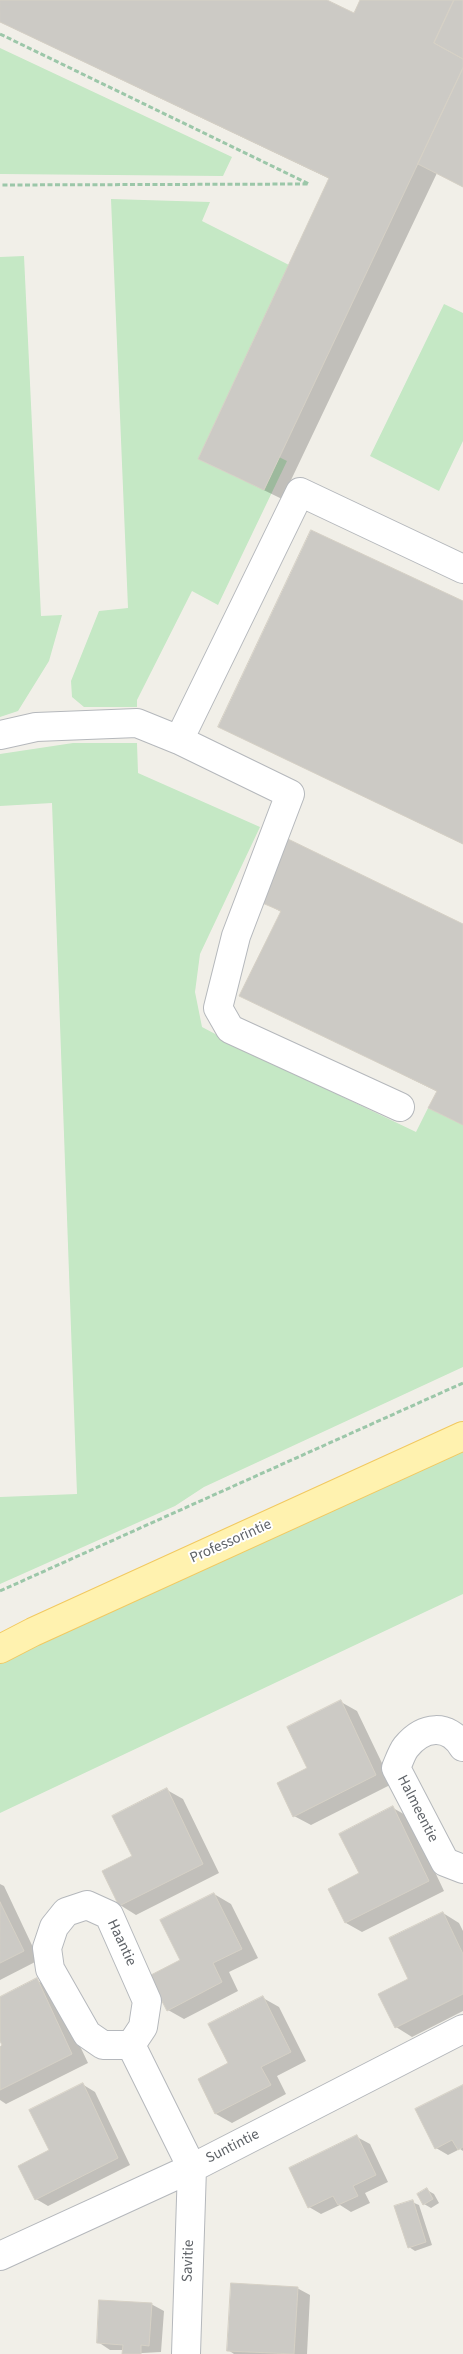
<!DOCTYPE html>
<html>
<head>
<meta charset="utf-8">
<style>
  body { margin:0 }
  canvas { display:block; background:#f1efe8 }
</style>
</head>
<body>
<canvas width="463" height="2354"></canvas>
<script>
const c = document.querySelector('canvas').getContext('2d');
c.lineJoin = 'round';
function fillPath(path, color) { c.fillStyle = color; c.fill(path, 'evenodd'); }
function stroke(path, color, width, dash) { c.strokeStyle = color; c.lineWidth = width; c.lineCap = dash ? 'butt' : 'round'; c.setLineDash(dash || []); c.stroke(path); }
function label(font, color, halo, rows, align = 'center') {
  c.font = font + ' "Source Sans 3",sans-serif'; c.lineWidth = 4; c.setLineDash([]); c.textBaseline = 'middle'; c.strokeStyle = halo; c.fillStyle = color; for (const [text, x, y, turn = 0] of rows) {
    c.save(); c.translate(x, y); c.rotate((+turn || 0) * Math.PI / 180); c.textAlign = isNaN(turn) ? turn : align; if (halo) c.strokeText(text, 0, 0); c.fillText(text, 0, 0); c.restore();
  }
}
const green = new Path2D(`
  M0,48l232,109 -9,19 -223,-2z
  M111,199l99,3 -8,19 87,44 -91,194 66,31 15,-33 8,4 -69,144 -26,-14 -55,109v7h-53l-12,-10 -1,-16 28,-70 29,-3z
  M24,256l17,360 21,-1 -13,46 -31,50 -18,6v-460z
  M444,304l19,9v128l-24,50 -69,-35z
  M73,743h64l1,30 122,54 -60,127 -5,38 7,35 51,27 163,78 12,-24 35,17v242l-259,120 -29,19 -175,78v-87l77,-3 -25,-691 -52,3v-52z
  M463,1444v150l-463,219v-156z`);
const shadow = new Path2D(`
  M0,0h324l31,15 7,-15h101v187l-26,-14 -155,326 -82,-40 130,-280 -330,-157z
  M463,603v241l-244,-117z
  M262,901l201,24v200l-33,-17 8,-16 -197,-97 40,-83z
  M341,1702l16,9 35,73 -81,41 -17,-9 15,-48z
  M167,1790l16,9 36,74 -83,42 -16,-10 14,-49z
  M393,1808l16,9 35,74 -82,41 -16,-9 -16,-33 30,-16z
  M0,1884l4,2 35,74 -39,20z
  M214,1894l17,10 27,54 -29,14 9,19 -54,28 -16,-9 14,-49z
  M443,1913l16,10 4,8v80l-51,26 -16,-10 14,-48z
  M36,1980l17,9 35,74 -82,41 -6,-4v-52l4,-2 -4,-8v-40z
  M263,1998l16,9 27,54 -29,15 9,18 -54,29 -16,-9 -17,-34 31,-16z
  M82,2084l13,8 35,73 -82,41 -12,-7 14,-48z
  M463,2087v64l-3,-2 -12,6 -12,-7z
  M357,2137l13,7 18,38 -23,11 5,10 -19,9 -11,-7 -19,9 -12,-7z
  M427,2190l7,4 5,9 -8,5 -7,-4z
  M412,2202l7,3 13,40 -17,6 -6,-4z
  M297,2288l13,7 -3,59h-73l-6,-4z
  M151,2304l13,7 -3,41 -36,2 -1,-4h-14l-12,-8z`);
const building = new Path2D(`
  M0,0h327l27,13 6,-13h94l-20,43 29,16v9l-199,422 -66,-31 131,-281 -329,-156z
  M454,0h9v59l-29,-16z
  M463,68v119l-45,-23z
  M311,530l152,71v243l-245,-117z
  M288,839l175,85v201l-35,-17 9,-17 -198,-95 42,-85 -21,-9z
  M341,1700l35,75 -83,42 -16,-34 30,-15 -20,-41z
  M167,1788l36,76 -84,42 -17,-35 30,-15 -20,-40z
  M393,1806l36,75 -84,42 -17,-34 31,-16 -20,-39z
  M214,1893l28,56 -29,14 9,19 -55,29 -18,-35 31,-16 -20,-40z
  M0,1902l24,49 -24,12z
  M443,1912l20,42v40l-68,34 -17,-34 30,-15 -19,-41z
  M37,1978l35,76 -72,36v-43l2,-2 -2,-4v-44z
  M263,1996l28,56 -30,15 10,18 -56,29 -17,-35 30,-16 -20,-39z
  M83,2083l35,75 -83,42 -17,-34 31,-16 -20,-40z
  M463,2085v62l-5,3 -6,-10 -17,9 -20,-40z
  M357,2135l19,40 -23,11 5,10 -20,9 -5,-9 -25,12 -19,-40z
  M427,2188l6,11 -10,6 -6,-11z
  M413,2200l13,42 -18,6 -14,-42z
  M231,2283l67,4 -4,67 -67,-3z
  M99,2300l53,3 -3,43 -8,-1v9h-19l1,-9 -26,-2z`);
const path = new Path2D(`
  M0,34l309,150 -309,1
  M0,1591l463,-208`);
const minor = new Path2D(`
  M0,735l36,-8 101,-4 42,17 121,-248 163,77
  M179,740l111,54 -54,142 -18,72 12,21 170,78
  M463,1747c-15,-24 -40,-21 -57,0 -4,5 -7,14 -10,21l49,94 18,7
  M131,2045h-28l-16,-11 -37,-65 -3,-21 7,-21 12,-15 21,-7 22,10 38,86 -4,26 -12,18 61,123 -6,186
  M0,2256l192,-88 271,-139`);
const major = new Path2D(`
  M0,1649l33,-17 430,-196`);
const streetNames = [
  ["Professorintie",231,1542,-24],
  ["Halmeentie",417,1809,63],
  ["Haantie",121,1943,65],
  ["Suntintie",233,2147,-27],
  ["Savitie",189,2261,-88]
];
fillPath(green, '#c5e8c5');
fillPath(shadow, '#0003');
fillPath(building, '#cccac5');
stroke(building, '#d6d1c6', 1);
stroke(minor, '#b5b8bc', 30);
stroke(major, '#f2c960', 30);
stroke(path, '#9cc7a9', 3, [5, 2.5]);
stroke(minor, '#fff', 28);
stroke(major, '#fff2af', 28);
label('15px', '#5f6368', '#fff', streetNames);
</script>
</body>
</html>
